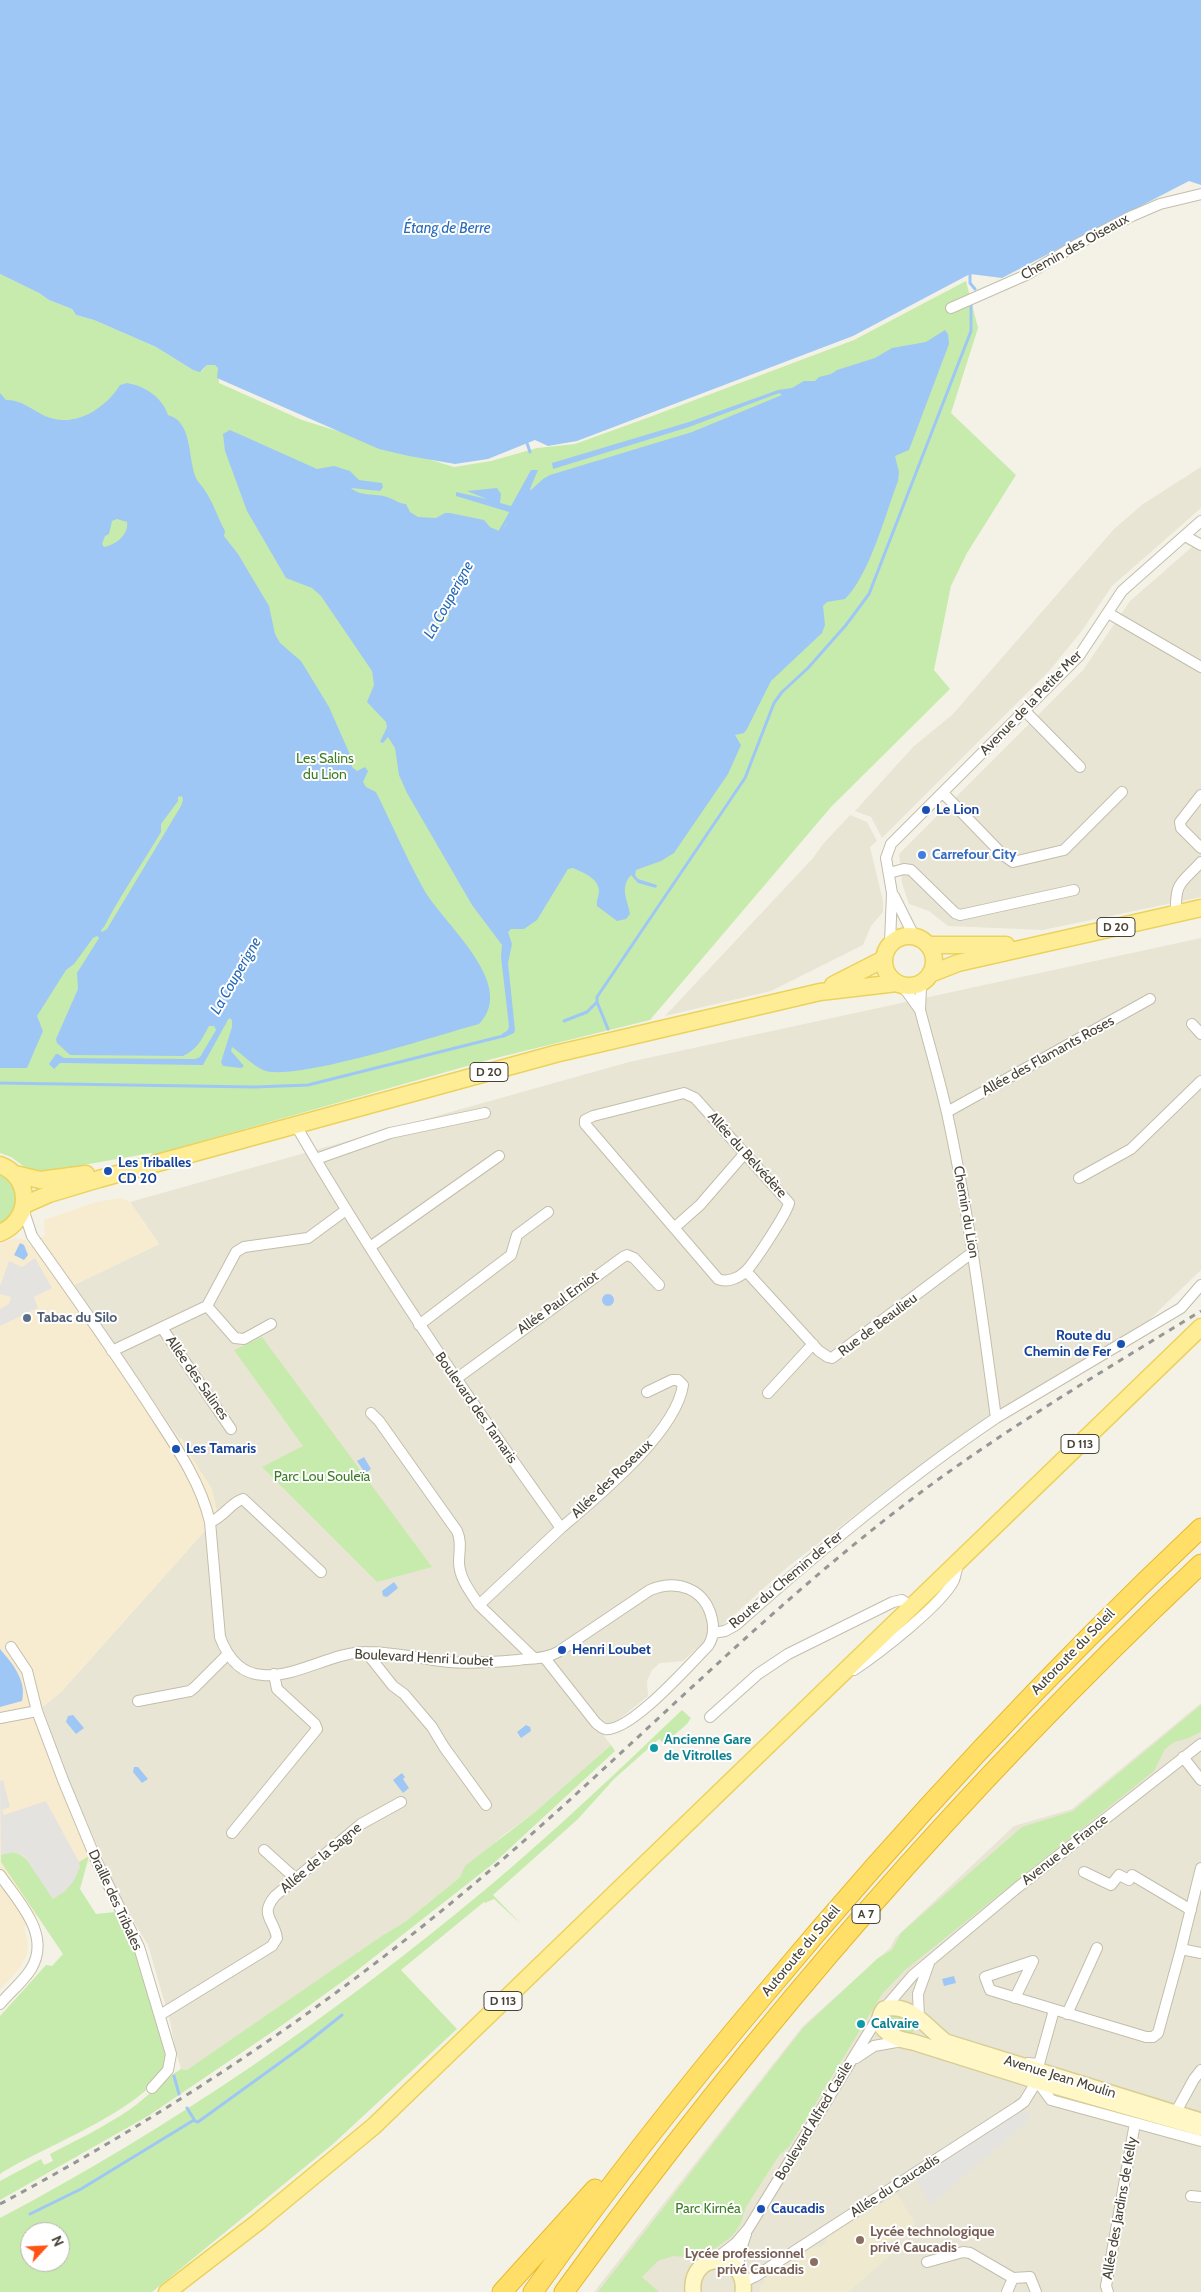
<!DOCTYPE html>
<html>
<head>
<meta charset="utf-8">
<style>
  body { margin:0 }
  #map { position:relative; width:1201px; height:2292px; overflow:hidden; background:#f4f2e6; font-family:Cabin,sans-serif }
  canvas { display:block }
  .north { position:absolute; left:20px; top:2222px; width:50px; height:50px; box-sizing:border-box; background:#fff; border:1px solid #b6b4ae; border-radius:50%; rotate:65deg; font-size:14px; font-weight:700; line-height:20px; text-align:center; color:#484335 }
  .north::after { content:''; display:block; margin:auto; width:18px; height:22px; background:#ff5313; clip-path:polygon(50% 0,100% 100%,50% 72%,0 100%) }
</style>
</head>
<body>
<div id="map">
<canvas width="1201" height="2292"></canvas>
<div class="north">N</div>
</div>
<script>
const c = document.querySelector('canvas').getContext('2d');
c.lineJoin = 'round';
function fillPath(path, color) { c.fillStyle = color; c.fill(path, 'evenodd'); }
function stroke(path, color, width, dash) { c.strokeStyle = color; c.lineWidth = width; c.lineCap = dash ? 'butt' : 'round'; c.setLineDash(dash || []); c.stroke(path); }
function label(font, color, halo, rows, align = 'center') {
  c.font = font + ' Cabin,sans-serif'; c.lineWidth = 4; c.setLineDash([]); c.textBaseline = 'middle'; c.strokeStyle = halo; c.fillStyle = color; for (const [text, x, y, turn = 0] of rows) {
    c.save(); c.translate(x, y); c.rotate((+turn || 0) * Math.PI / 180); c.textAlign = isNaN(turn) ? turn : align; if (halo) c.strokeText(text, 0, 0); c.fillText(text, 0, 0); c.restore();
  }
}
const residential = new Path2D(`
  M1201,467v41l-89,78 -31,46 -32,39 -167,167 -11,-21 -16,-6 58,-64 40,-33 161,-185 29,-25z
  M1201,539v358l-158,33 -95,-4 -19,-15 -20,-7 -7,-21 -3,-29 184,-184 47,-69z
  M850,815l17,7 10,19 -7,6 13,54v11l-12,14 -8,19 -92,46 -106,25 148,-158 10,-14z
  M1201,938v332l-52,50 -168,102 -86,62 -111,86 -101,91 -23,2 -8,7 -5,11 1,15 -46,37 9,12 -76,67 -30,22 -40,35 -5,8 -55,45 -22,13 -164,115 -32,20 -6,-1 -6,-21 -5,-27 -22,-76 -27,-44 -55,-127 -24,-67 19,-15 157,-176 -34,-71v-3l-3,-4h-2l-105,-153 85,-41 -29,-42 499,-140z
  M1201,1703v589h-607l209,-266 87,-78 6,-11 118,-111 58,-17z`);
const commercial = new Path2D(`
  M122,1198l8,4 29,42 -85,41 105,153h2l3,4v3l28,44 6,27 -157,176 -19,15 24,67 34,78 -76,75 4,16 -1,12 -7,13 -20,22v-746l15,-6 11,2 3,6 16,-11 -1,-15 52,-18z`);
const education = new Path2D(`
  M897,2194l19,30 -28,19 6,9 -45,40h-89v-7l5,-3 -2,-4 52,-32 5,1 3,-2 4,-2v-6z`);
const green = new Path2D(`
  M0,274l39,19 10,7 23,9 4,6 18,5 62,27 37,23 9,1 5,-6h9l2,3 1,15 83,37 152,47 37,-6 46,-13 38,-4 72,-26 207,-78 112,-59 12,47 -27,85 65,62 -49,78 -16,33 -17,84 16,19 -119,118 -181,213 -158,39 -339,96 -2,-2 -113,20 -9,-3 -18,-13 -11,-4z
  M0,1174c22,9 22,40 0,49z
  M262,1337l170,230 -55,15 -115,-115 41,-21 -69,-96z
  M1201,1705v27l-15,7 -12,3 -9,7 -11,22 -249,199 -23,24 -93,153 -9,7 -34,53 -6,18 -8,11 -23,17 -12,5 -24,-2 -15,5 -16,16 17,15h-61l205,-264 75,-70 14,-8 9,-17 121,-106 51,-16z
  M682,1710l9,8 -4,6 -23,20 -5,-5 -45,40 -36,40 -85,76 29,30 -28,-26 -9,4 -1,-1 -83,68 56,59 -124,115 -181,148h-152v-74c173,-91 336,-204 486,-329 68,-57 132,-118 196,-179zM30,2232h30v30h-30z
  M611,1745l4,6 -121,112 -144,113 -69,50 -133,90 -148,84v-19l41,-22 3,6 9,-4 -3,-7c27,-14 54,-27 79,-44 19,-13 33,-30 52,-41l6,1 196,-135 22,-13 55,-45 5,-11 70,-54z
  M9,1852c21,-1 35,32 44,47 12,-10 27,-20 26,-37l10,-6 -9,33 16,25 19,-2 19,38 27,88 4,3c0,6 3,17 1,23 -16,44 -126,84 -166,110v-158l46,-51 6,1 11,-12 -62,-92v-7z
  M891,2014c8,-1 22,5 25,13l-4,7 -4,1 -22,-11z`);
const parking = new Path2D(`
  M35,1258l17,30 -18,9 4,11 -38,18v-17l9,-5 2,-7 -11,-3v-8l9,-25 13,6z
  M3,1780l7,27 -8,3 2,5 42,-14 33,61 1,5 -7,15 -9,10 -11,7 -29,-43 -10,-4 -13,3 -1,-74z
  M1017,2107l5,7 6,-4 3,8 -100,87 -17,-31z`);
const water = new Path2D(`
  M0,0h1201v185l-12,-4 -187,97 -32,-4 -117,62 -276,105 -29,5 -13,-6 -47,19 -33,5 -46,-8 -30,-7 -162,-71 1,-10 -3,-3h-8l-7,7 -7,-2 -37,-23 -62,-27 -18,-5 -4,-6 -23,-9 -10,-7 -39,-19z
  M945,330l3,4 1,10 -40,106 -14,6 4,16 -1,9c-13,34 -28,93 -53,118l-18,3 -4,4 2,19 -3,8 -51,48 -24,48 -3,4 -9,2 6,10 -13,29 -54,79 -13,8 -25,9 -1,5 3,4 19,6 -1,3 -18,-5 -7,-8c-12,14 -3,25 -1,39l-4,5 -9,2 -20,-15c-1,-6 2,-10 2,-15 -1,-14 -16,-18 -26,-23l-5,1 -31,51 -13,9h-13l-3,3 4,12 -4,19 7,67 -1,3 -11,5 -1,-4 6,-4 1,-4 -8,-69 1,-12 -30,-40 -65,-112 -8,-18 -4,-27 -7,-11 -5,6 -3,-1 7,-15 -1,-5 -19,-20 7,-17 -2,-14 -51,-75 -9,-8 -26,-10 -39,-67 -22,-60 -2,-17 7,-4 87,39 17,-3 16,5 9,9 23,3 1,4 -3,4 -29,-3c10,9 24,5 36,9 7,2 12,7 19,7l4,8 8,5 18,1 9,-5h5l34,7 6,7 9,4 7,-6 3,-13 -53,-16v-4l31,7 -20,-8 30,-3 4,6 -1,9 11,3 20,-36h7l-8,19 1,1 12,-11 7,-4 142,-43 90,-37 -3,-2 -90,34 -136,42 -1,-6 137,-41 89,-32 14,-2 12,-7h11l4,-4 12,-3 6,-4 38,-12 17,-10 34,-6zM445,611l4,6 -4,6h-4l-4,8h-5l-1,-2 11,-17z
  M127,383c18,3 35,14 41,32 26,7 19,46 29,65 2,3 5,6 7,9 9,13 14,29 21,42l-1,5 14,18 31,52 6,28 5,9 21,18 28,46 22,50 1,10 5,4 8,-4 3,4 -5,11 3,5 10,5c16,32 30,65 47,96 18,34 96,96 56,136 -37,10 -187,59 -216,46 -11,-5 -21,-16 -31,-23l-1,4 13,15 -3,2 -18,-2 -2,-4 11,-35v-7l-3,-2 -26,47 -143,-2 -6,6 -5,-5 7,-10h2l6,4 131,1 5,-2 16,-27 -2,-4h-5c-7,13 -12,24 -26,30l-113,-1 -13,-12 -1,-4 22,-50 -1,-16 22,-35 -2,-2 -4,2 -19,26 -8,6 -29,46 6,15 -16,37h-27v-675l6,7c14,-1 27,10 39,16 29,13 60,-7 75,-31zM117,519l10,3c2,13 -12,23 -23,25l-2,-3 3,-8 4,-2 3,-13zM182,796l1,4 -2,6 -74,123 -5,3 -1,-2 3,-3c17,-33 38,-63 57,-95v-8l17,-23v-4z
  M20,1243l4,2 4,10 -4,5 -10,-5z
  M602 1300a6 6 0 1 1 12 0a6 6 0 1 1-12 0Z
  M364,1457l7,12 -6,4 -8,-12z
  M394,1582l4,6 -11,9 -4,-1 -1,-5z
  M0,1649c12,14 27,31 22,52l-22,6z
  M73,1715l11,13 -8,6 -10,-12 2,-6z
  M526,1725l4,2 1,4 -10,7 -4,-6z
  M134,1767h4l10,12 -6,4 -9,-11z
  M402,1773l3,4 -2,2 6,9 -6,5 -10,-13z
  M954,1976l2,7 -12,3 -2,-7z`);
const stream = new Path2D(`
  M970,274v9l5,6
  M527,443l3,9
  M499,533l11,-19
  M564,1021l23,-9 10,-10
  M608,1029l-11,-27v-5l148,-219 29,-75 8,-11 26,-24 38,-43 23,-31 102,-263v-26
  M0,1083l255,4 53,-2 195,-49
  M174,2076l5,18
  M187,2108l8,13 3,1 105,-76 39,-31
  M30,2214l51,-25 113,-69`);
const street = new Path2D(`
  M951,308l75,-33 50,-30 56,-29 28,-12 41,-10
  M1185,536l16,9
  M1108,613l93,54
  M1025,711l55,56
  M943,793l60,62 10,7 51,-12 58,-58
  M1201,795l-21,27 1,6 20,20
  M889,873l15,-4 7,1 44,43 5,2 114,-25
  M894,896l20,40
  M1176,913c-1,-32 5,-29 25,-51
  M890,943l2,-50 -6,-35 5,-14 188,-188 43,-65 79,-70
  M902,985l18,25 1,-22 4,-9
  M920,1010c9,34 19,68 27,103 22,101 35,203 49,305
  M1192,1024l9,10
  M684,1093l11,5 94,105c-2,10 -35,60 -43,68 -7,7 -19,12 -28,8l-133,-155v-4l8,-4z
  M947,1112l203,-113
  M295,1124c81,140 172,273 266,404l-82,77 55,53
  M316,1159l74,-26 95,-20
  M1079,1178l52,-29 70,-68
  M23,1209l9,27c40,56 79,111 117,169 23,36 51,74 61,117l10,115c7,19 20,37 43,38 32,3 70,-23 103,-23 28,0 56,7 83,10 23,2 46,0 69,-2 14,-2 28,-1 40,-8l92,-62c27,-11 55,-2 62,29 2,9 2,18 -4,27 -18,18 -78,87 -103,83 -4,-1 -6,-4 -9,-6l-52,-66
  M674,1228l26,-23 45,-52
  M370,1247l129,-91
  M746,1271l73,80 9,6 4,1 141,-106
  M207,1306l28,32 9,1 27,-15
  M419,1325l92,-70 6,-20 31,-23
  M162,1328l69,101
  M112,1351l95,-45 29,-54 8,-5 64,-9 38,-28
  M456,1379l167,-122 4,-2 7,3 25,27
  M768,1393l45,-49
  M371,1413l8,8 78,110c5,11 2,20 2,31 0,16 12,31 20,43
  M210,1522c14,-5 21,-20 33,-23l78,73
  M561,1528c36,-31 115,-95 122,-143l-5,-5h-6l-25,12
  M713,1633l12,-2 11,-6c83,-74 168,-145 260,-207l185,-110 20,-23
  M11,1647l16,24 10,40 26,69 34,82 42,85 32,107 -3,16 -16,18
  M366,1652l27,34 11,8 28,33 12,20 42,58
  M854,1670c24,-16 88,-65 100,-90 2,-5 2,-10 4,-15
  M138,1701l52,-10 5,-4 33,-33
  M710,1717l48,-43 30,-20 105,-52 9,-2 8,6
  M0,1718l37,-7
  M1183,1757l18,23
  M232,1833l85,-104 -2,-5 -38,-35 -3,-15
  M264,1850l31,28
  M1084,1872l27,13 8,-10 10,5 3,-5 59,35
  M0,1875c18,26 52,60 31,94 -8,13 -21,23 -31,35
  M1181,1949l20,4
  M1015,1998l18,-37 -48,16 5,13 156,47h7l5,-4 23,-84 20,-81
  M884,2009l29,-34 104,-87 184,-144
  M1067,2014l30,-66
  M160,2015l112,-69 5,-8c-3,-19 -18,-23 -2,-42l86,-72 40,-22
  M919,2018l-1,-24 11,-31
  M856,2058l18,-12 28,-5
  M1028,2063l11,1 15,-54
  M1172,2119l22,-40 7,-9
  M1191,2196l10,1
  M713,2261l23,-18 12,-14 132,-215
  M927,2262l36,-10 7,1 43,25 -6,14
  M738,2271l2,-19 6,-18
  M1013,2278l17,-1 6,15
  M743,2282l13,-6 261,-169 7,-5 13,-21 14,19 150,41
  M1108,2292l-2,-6 29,-163`);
const secondary = new Path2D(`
  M1201,2121l-255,-79c-19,-14 -35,-40 -62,-33 -15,20 14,31 29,33l124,39 164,47
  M693,2292c-4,-43 55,-40 50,0`);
const primary = new Path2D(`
  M884 961a25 25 0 1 1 50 0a25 25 0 1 1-50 0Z
  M928,945h78
  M930,974l28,-11 243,-55
  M833,985l51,-26
  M0,1165c32,12 32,55 0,68
  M15,1174l25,6 46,-6
  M24,1205l25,-11 50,-15 456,-125 265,-62 77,-9
  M167,2292l91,-70 116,-96 827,-799`);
const highway = new Path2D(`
  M502,2292l93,-103
  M533,2292c73,-103 151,-202 232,-298 137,-164 281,-320 436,-466
  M564,2292c189,-261 402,-507 637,-728`);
const rail = new Path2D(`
  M0,2204c182,-97 353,-214 509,-350 132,-115 255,-242 395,-349 94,-72 196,-132 297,-194`);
const markers = [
  [926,810,5,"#1a4fb4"],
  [922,855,5,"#3f7fe0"],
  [108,1171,5,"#1a4fb4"],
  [27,1318,5,"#5c6f8a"],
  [1121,1344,5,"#1a4fb4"],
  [176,1449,5,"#1a4fb4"],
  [562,1650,5,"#1a4fb4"],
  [654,1748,5,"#0f9aa8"],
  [861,2024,5,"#0f9aa8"],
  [761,2209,5,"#1a4fb4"],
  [860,2240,5,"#8d6e63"],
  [814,2262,5,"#8d6e63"]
];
const shields = [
  [1116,927,38],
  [489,1072,38],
  [1080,1444,38],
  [866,1914,28],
  [503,2001,38]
];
const shieldNames = [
  ["D 20",1116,927],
  ["D 20",489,1072],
  ["D 113",1080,1444],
  ["A 7",866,1914],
  ["D 113",503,2001]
];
const streetNames = [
  ["Chemin des Oiseaux",1075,247,-29],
  ["Avenue de la Petite Mer",1031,703,-46],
  ["Allée des Flamants Roses",1048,1056,-29],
  ["Allée du Belvédère",747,1155,48],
  ["Chemin du Lion",966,1212,80],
  ["Allée Paul Emiot",558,1303,-36],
  ["Rue de Beaulieu",878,1325,-37],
  ["Allée des Salines",197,1378,55],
  ["Boulevard des Tamaris",476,1408,55],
  ["Allée des Roseaux",612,1479,-44],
  ["Route du Chemin de Fer",786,1580,-40],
  ["Autoroute du Soleil",1073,1652,-46],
  ["Boulevard Henri Loubet",424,1658,3],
  ["Avenue de France",1065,1850,-38],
  ["Allée de la Sagne",321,1858,-40],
  ["Draille des Tribales",115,1900,65],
  ["Autoroute du Soleil",801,1951,-50],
  ["Avenue Jean Moulin",1060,2077,17],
  ["Boulevard Alfred Casile",814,2121,-59],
  ["Allée du Caucadis",895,2186,-33],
  ["Allée des Jardins de Kelly",1120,2208,-80]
];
const parkNames = [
  ["Les Salins",325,759],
  ["du Lion",325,775],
  ["Parc Lou Souleïa",322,1477],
  ["Parc Kirnéa",708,2209]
];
const transitNames = [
  ["Le Lion",936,810],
  ["Les Triballes",118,1163],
  ["CD 20",118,1179],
  ["Route du",1111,1336,"right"],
  ["Chemin de Fer",1111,1352,"right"],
  ["Les Tamaris",186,1449],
  ["Henri Loubet",572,1650],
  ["Caucadis",771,2209]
];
const shopNames = [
  ["Carrefour City",932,855]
];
const serviceNames = [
  ["Tabac du Silo",37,1318]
];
const cultureNames = [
  ["Ancienne Gare",664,1740],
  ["de Vitrolles",664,1756],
  ["Calvaire",871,2024]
];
const educationNames = [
  ["Lycée technologique",870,2232],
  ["privé Caucadis",870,2248],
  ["Lycée professionnel",804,2254,"right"],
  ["privé Caucadis",804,2270,"right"]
];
const waterNames = [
  ["Étang de Berre",447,229],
  ["La Couperigne",449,600,-61],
  ["La Couperigne",236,976,-60]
];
fillPath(residential, '#e9e5d4');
fillPath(commercial, '#f8ecd0');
fillPath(education, '#eee9cf');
fillPath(green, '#c7ebac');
fillPath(parking, '#e5e3df');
fillPath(water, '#9fc7f5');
stroke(stream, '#9fc7f5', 3);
stroke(street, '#c3beab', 12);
stroke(secondary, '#d8cd93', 18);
stroke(primary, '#ebd25d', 19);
stroke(highway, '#e7b92d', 21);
stroke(street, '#fff', 10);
stroke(secondary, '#fff8c6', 15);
stroke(primary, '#ffed95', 16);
stroke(highway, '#ffdf67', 19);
stroke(rail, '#969696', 3, [6, 6]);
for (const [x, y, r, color] of markers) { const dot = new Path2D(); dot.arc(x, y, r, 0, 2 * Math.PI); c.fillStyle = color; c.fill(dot); stroke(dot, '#fff', 2); }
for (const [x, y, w] of shields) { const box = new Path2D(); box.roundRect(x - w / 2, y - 9.5, w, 19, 4); c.fillStyle = '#fff'; c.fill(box); stroke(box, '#484335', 1); }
label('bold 12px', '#484335', null, shieldNames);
label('14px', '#484335', '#fff', streetNames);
label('14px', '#3b7e24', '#fff', parkNames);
label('bold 14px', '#164399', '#fff', transitNames, 'left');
label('bold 14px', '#366cbe', '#fff', shopNames, 'left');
label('bold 14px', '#4e5e75', '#fff', serviceNames, 'left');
label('bold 14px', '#0d838f', '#fff', cultureNames, 'left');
label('bold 14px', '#785e54', '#fff', educationNames, 'left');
label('italic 15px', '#276bbb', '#fff', waterNames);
</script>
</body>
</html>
